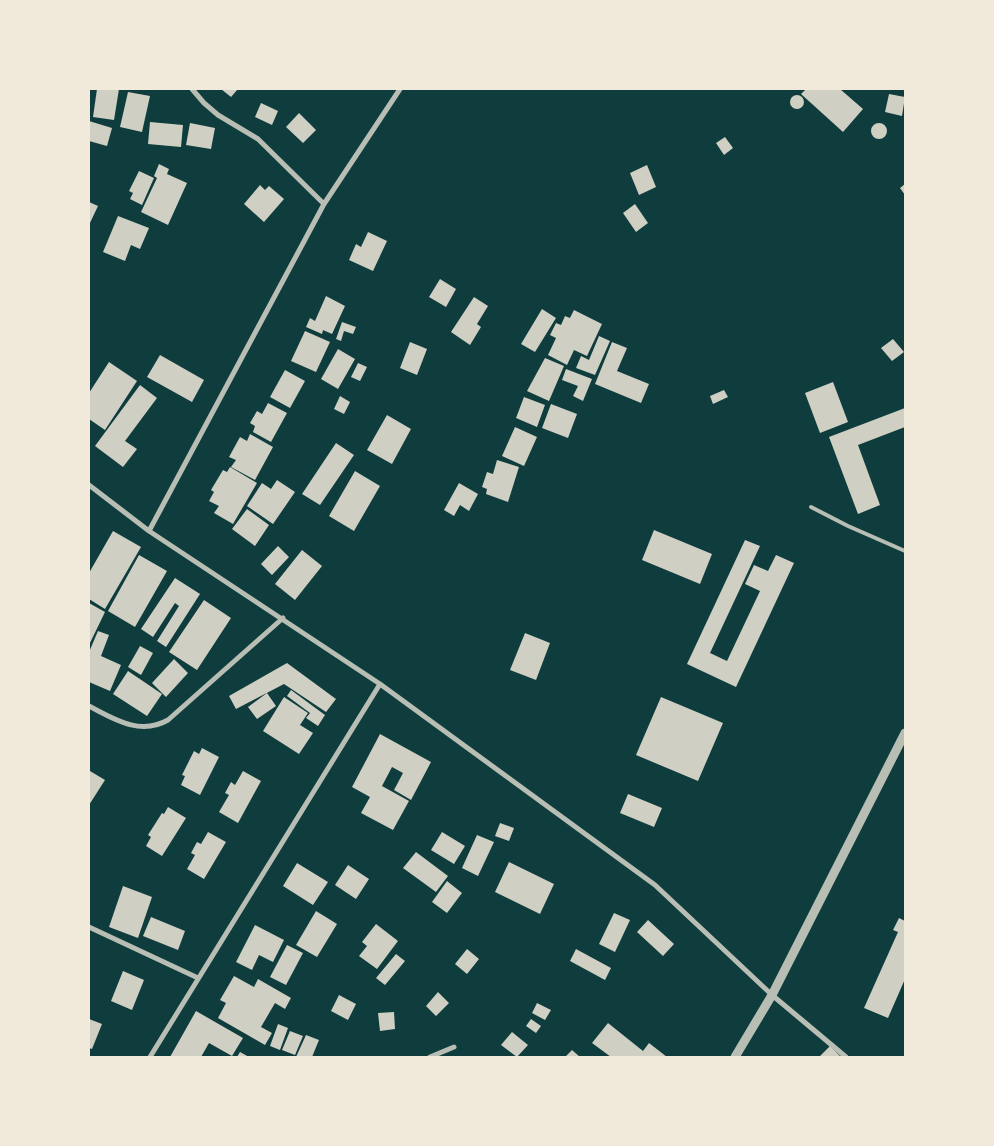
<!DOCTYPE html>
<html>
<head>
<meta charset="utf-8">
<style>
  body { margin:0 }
  #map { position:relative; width:994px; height:1146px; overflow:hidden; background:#0f3d3e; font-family:Karla,sans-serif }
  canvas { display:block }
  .frame { position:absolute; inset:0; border:90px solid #f1e9da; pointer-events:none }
</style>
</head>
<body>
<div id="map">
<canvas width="994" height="1146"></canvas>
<div class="frame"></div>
</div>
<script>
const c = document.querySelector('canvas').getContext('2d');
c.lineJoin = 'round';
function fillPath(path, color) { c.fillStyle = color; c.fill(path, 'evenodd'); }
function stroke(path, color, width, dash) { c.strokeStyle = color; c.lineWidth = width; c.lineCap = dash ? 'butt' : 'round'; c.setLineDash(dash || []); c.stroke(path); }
const building = new Path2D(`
  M97,89h22l-5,31 -21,-3z
  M221,89h17l-7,8z
  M806,89h34l23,20 -20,23 -42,-38z
  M128,92l22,4 -8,36 -22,-5z
  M889,94l16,3 -3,19 -17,-4z
  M790 102a7 7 0 1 1 14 0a7 7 0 1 1-14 0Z
  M261,103l17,8 -6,14 -17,-8z
  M299,113l17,17 -13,13 -17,-16z
  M89,121l23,7 -5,18 -18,-5z
  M150,122l33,3 -2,22 -33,-3z
  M190,123l25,5 -4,21 -25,-4z
  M871 131a8 8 0 1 1 16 0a8 8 0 1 1-16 0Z
  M725,137l8,11 -9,7 -8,-12z
  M159,164l10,5 -2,5 20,9 -19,42 -27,-13 16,-34 -3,-2z
  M647,165l9,22 -17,8 -9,-22z
  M139,171l15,7 -12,27 -12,-6 3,-6 -4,-2z
  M905,184v11l-5,-7z
  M260,185l5,5 4,-4 15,13 -20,23 -20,-18z
  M89,202l9,4 -9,19z
  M635,204l13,19 -12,9 -13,-19z
  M118,216l31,12 -9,21 -9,-4 -6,16 -22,-9z
  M368,232l19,9 -14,30 -24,-11 7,-16 5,3z
  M440,279l16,10 -10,18 -17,-10z
  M326,296l19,10 -13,28 -9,-4 -1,4 -16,-7 4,-9 5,3z
  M474,297l14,9 -11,18 4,3 -11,18 -19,-13z
  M542,309l14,9 -21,34 -14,-8z
  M574,310l28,14 -15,32 -13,-6 -7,15 -19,-10 8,-17 -6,-3 6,-12 5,2 4,-9 5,2z
  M342,322l14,5 -3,7 -9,-3 -3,10 -5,-2z
  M305,331l25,11 -14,30 -25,-11z
  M599,336l11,5 -15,34 -19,-7 5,-12 8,4z
  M893,339l11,13 -12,9 -11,-13z
  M410,342l17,7 -10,26 -17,-7z
  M612,342l15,6 -10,23 32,13 -8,19 -46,-19z
  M338,349l17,10 -17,30 -17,-10z
  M160,355l44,25 -12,22 -45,-25z
  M545,358l19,8 -15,35 -22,-10z
  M109,362l28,19 -32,49 -16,-11v-26z
  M358,363l9,4 -7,14 -9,-4z
  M566,369l26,10 -9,22 -10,-5 5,-10 -16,-6z
  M285,370l20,11 -15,27 -20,-11z
  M833,382l15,40 -28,11 -15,-40z
  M140,385l17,13 -32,43 12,8 -14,18 -28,-21z
  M724,390l4,7 -15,7 -3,-8z
  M340,396l10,6 -6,12 -10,-5z
  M524,397l21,8 -8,22 -21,-9z
  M268,403l19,10 -16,29 -18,-10 2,-6 -5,-3 7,-12 5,3z
  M551,404l26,10 -9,24 -26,-10z
  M905,408v19l-47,18 22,60 -22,9 -29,-77z
  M387,415l24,14 -19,35 -25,-14z
  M515,427l22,10 -13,29 -22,-10z
  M250,434l23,13 -18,33 -24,-13 5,-7 -7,-3 11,-20 7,4z
  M336,443l18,12 -34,50 -18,-11z
  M497,460l22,7 -11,35 -22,-8 1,-5 -5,-2 5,-15 6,2z
  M230,467l27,16 -24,41 -19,-11 5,-7 -10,-5 5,-9 -3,-2 12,-20 4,2z
  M355,471l25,15 -26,45 -25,-15z
  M277,480l18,12 -22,32 -26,-18 15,-23 9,6z
  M459,483l19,11 -9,17 -9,-6 -6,11 -10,-6z
  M247,509l22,16 -14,21 -23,-17z
  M654,530l58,24 -12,30 -58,-24z
  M113,531l28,16 -36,62 -16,-10v-26z
  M745,540l15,6 -50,107 17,8 33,-70 -15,-7 9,-19 14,6 8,-16 18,8 -58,124 -49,-23z
  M278,546l11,11 -17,18 -11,-11z
  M302,550l20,16 -27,34 -20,-16z
  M139,555l28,16 -32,56 -27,-16z
  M175,578l25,16 -34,53 -9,-6 22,-35 -4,-3 -22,34 -12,-8z
  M204,600l27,18 -34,52 -28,-18z
  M89,603l16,9 -16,33z
  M98,631l11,4 -8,21 20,9 -11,26 -21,-9v-30z
  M525,633l25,10 -14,37 -26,-10z
  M140,646l13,7 -12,22 -13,-8z
  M174,659l14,14 -22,24 -14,-14z
  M287,663l49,36 -10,13 -42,-28 -48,25 -7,-13z
  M128,671l34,23 -15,22 -34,-22z
  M291,690l34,25 -7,11 -12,-8 4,-5 -23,-17z
  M267,693l9,13 -19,13 -9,-12z
  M284,697l24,16 -8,12 13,8 -14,21 -36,-23z
  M661,697l62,26 -25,58 -62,-26z
  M380,734l51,28 -20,38 -17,-10 9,-17 -11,-6 -10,19 27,15 -16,29 -32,-17 9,-16 -18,-10z
  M202,748l17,9 -19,38 -19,-10 4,-9 -3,-1 12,-24 5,3z
  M90,771l15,9 -16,25v-32z
  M243,771l18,10 -23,42 -19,-11 10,-17 -4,-2 6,-11 4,3z
  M628,794l34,14 -8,19 -34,-14z
  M168,807l18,11 -24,38 -16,-10 5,-9 -3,-2 14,-22 2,1z
  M500,823l14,5 -5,13 -14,-5z
  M208,832l18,10 -22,37 -17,-10 8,-14 -4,-2 6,-11 4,2z
  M442,832l23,14 -11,18 -23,-14z
  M477,835l17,7 -16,34 -16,-8z
  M416,852l32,24 -12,16 -33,-24z
  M509,862l45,22 -14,30 -45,-22z
  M297,863l31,19 -15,23 -30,-19z
  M348,865l21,14 -13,20 -21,-14z
  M447,881l15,12 -15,20 -15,-11z
  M123,886l29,11 -14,41 -29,-11z
  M316,911l21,13 -20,33 -21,-12z
  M614,913l16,7 -15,32 -16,-8z
  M151,917l34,14 -7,19 -35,-14z
  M899,918l6,3v58l-17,39 -24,-10 34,-76 -5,-2z
  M648,920l26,24 -11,12 -26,-24z
  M376,924l22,17 -21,28 -18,-13 8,-10 -5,-4z
  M255,925l29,15 -11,22 -14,-7 -7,15 -16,-8z
  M287,945l16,8 -17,32 -16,-8z
  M467,949l12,10 -12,15 -12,-10z
  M576,949l35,19 -6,12 -35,-19z
  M396,954l9,7 -20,24 -9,-7z
  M123,971l21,9 -12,30 -21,-9z
  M234,976l20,11 4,-8 33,19 -6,11 -10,-6 -14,24 11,6 -7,12 -47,-27 8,-15 -6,-3z
  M438,992l11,11 -13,13 -10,-10z
  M339,995l17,9 -8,16 -17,-9z
  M537,1003l14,7 -6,10 -13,-7z
  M196,1011l47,27 -11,18 -23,-13 -8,14h-31z
  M394,1012l1,17 -15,2 -2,-18z
  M89,1019l13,5 -10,25 -3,-1z
  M531,1019l10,7 -5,7 -10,-7z
  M608,1023l35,28 6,-8 18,14h-56l-19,-14z
  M278,1024l10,4 -8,22 -10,-4z
  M290,1031l13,5 -8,19 -13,-5z
  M512,1032l16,13 -11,12 -16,-12z
  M306,1035l13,5 -7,17h-16z
  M830,1046l11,11h-22z
  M572,1050l8,7h-15z
  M240,1052l9,5h-12z`);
const service = new Path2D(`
  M811,507l37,19 57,25`);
const minor = new Path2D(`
  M192,89l12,14 14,12 40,24 66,65
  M89,485l60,46 231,153 275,201 117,110 74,62
  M149,531l175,-327 76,-115
  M89,706c25,13 51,30 79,14l115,-102
  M89,927l109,51
  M150,1057l230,-373
  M430,1057l24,-10`);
const tertiary = new Path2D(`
  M735,1057l37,-62 133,-262`);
fillPath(building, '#cfcfc3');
stroke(service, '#b8beb3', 4);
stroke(minor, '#b8beb3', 5);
stroke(tertiary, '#b8beb3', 9);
</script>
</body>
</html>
